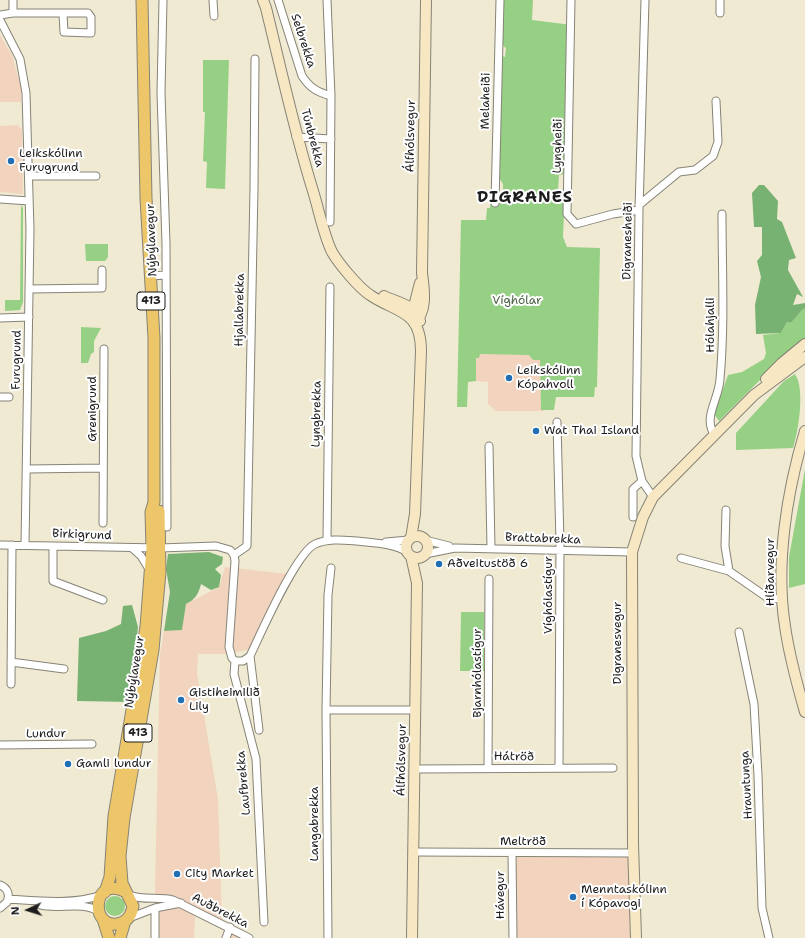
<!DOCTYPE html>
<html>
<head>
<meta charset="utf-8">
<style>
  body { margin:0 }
  #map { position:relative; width:805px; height:938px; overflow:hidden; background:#f0ead2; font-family:"Shantell Sans",sans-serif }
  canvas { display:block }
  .north { position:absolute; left:8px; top:890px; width:40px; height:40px; -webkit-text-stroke:3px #fff; paint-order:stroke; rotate:266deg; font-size:11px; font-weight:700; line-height:16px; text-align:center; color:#1c1c1c }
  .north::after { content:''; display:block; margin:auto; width:14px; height:18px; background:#1c1c1c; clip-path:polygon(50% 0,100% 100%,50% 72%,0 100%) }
</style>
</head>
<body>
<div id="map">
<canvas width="805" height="938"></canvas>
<div class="north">N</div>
</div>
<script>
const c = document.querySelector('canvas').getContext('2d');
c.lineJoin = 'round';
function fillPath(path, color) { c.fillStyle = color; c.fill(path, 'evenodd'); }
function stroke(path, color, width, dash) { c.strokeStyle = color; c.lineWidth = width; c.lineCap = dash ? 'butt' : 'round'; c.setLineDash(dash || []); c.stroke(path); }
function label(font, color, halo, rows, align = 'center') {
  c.font = font + ' "Shantell Sans",sans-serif'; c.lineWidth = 4; c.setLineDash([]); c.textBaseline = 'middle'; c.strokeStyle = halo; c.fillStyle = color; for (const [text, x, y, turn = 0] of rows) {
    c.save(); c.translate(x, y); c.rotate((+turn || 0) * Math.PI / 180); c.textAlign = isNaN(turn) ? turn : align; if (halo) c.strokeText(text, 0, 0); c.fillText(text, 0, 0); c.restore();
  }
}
const built = new Path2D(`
  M0,35l12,20 9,32v15h-21z
  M18,125l4,5 1,64 -23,-2v-66z
  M525,349l15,11 1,31 3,5v15h-48l-8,-7v-22l-12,-1v-23l3,-7z
  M225,567l63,7 -37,75 -23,5h-30l-1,19 21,126 4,120 31,19h-29l2,-5 -5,-5 -26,-13 -1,23h-40l6,-284 4,-23 18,-1 4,-26 33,-17z
  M515,856h115l3,82h-119z`);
const green = new Path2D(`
  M503,0h30l-1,20 40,5 -7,149 -6,1 -1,16h7l-2,46 4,10 33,1 -3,139h-2l-1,10h-38l-2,13h-13l-1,-50h-7l-4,-5 -49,-1 -1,4h-3v23l-8,1 -1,25h-10l4,-187h25l1,-12h3l1,-12h7l5,-6v-6l-4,-6 3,-122 3,1 1,-9 -4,-3z
  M203,60h26l-4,129 -19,-1 1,-26 -4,-1 2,-49h-2z
  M21,205l2,3v94l-3,8 -15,1v-11h15z
  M85,244h23v13l-3,4h-19z
  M805,308v33l-35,29 -51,51 -5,-7 14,-39 14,-3 22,-13 2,-6 -3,-18 18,-2 6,-11 4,1 11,-13z
  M81,327l20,1 -7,13v11l-3,2 -3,9h-7z
  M795,374c10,14 4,55 -2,74l-57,2v-17l48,-52z
  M805,469v115l-16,4v-31z
  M461,612h23v59h-24z
  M105 906a10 10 0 1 1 20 0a10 10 0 1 1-20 0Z`);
const forest = new Path2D(`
  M759,185h5l14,16 -1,18 5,3 14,36 -7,2 -1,10 15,27 -6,-3 -4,11 12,-2v5l-3,2 -11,13 -4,-1 -6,11 -25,1 -1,-29 6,-28 -4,-16 5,-6v-28h-8l-2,-34z
  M209,552l14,5 -1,7 -7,5 6,6 -2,12 -8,3 -10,-6c-2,9 -6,16 -15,20l-4,26 -18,1 6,-39 -4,-23 2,-15z
  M132,605l6,22 -8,75 -53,-1 2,-63 27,-7 15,-7 2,-18z`);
const street = new Path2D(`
  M13,0v13
  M163,0l-2,93 5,151 1,283
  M213,0l1,16
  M278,0l24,76c8,12 15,16 29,20
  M327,0l4,96 -1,126
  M571,0l-4,214 9,10 37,-10 26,-4
  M645,0l-6,210 -3,246 6,25 11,16
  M720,13v-13
  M0,15l13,-2h75l3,4v16l-27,-1 -1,-18
  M0,20l20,39 6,34 4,136 -5,316
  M296,137l35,2
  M29,176h67
  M0,199l29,2
  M495,203l5,-203
  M639,205l40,-33 16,-2 18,-14 5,-14 -2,-41
  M150,276l16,-1
  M29,289l73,-1v-18
  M0,318l29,-1
  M0,397h9
  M557,422l3,121 -1,225
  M714,434c-11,-17 5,-35 6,-55 5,-55 2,-110 2,-165
  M489,446l2,102
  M27,469l76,-1
  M726,510l-1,36 4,25
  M633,517v-28l9,-8
  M103,523l1,-174
  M327,540l3,-253
  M425,540l24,6
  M386,542l23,-2
  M0,545l160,3 56,-2 14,4 4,5 1,6 -6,86 3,11 3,3
  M53,546v35l50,19
  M132,548l9,8 8,13
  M425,554l30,-6 177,4
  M234,555l13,-9 7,-358 1,-129
  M681,558l48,13 39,27 15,1
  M739,632l15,72 4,71 4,133 7,30
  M250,656l9,74
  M235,661l-1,13 22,85 8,163
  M235,661h8l7,-5c11,-23 46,-103 65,-112 13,-6 29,-4 42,-3 17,2 35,2 51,11
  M11,662l53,7
  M11,684l1,-139
  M326,710h90
  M0,745l92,-1
  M488,768l1,-189
  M415,769l198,-1
  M414,852l219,1
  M512,853l1,85
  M0,885c8,3 10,10 7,17l-7,6
  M129,895c14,6 30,1 44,5l76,38
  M8,899c31,2 64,6 94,-4
  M40,905c18,5 41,-4 58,6
  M155,908v30
  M129,918l26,-10 26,-5
  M226,938l4,-11
  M328,938l-2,-228 2,-115 3,-27`);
const secondary = new Path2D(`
  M263,0l3,8c15,61 28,122 47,183 6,19 10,42 19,61 7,12 27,36 38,43 26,18 51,14 51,56l-6,163 -4,24
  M384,296c14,7 30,8 36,25
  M412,314l8,-31
  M414,323c14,-11 10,-34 8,-50l4,-273
  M766,379l16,-16 23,-19
  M805,431c-18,60 -30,133 -20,195 4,29 12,58 20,86
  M406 547a11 11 0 1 1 22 0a11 11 0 1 1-22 0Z
  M411,556l6,27 -5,355
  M636,938l-3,-94 -1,-292 11,-35 10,-20 101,-102 51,-38`);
const primary = new Path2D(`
  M105,892l5,-15 4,-61 32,-189 6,-79 -1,-36 3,-10v-164l-8,-140 -4,-198
  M126,892c-35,-19 -37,41 -5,31 8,-3 11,-10 12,-17l-11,-23 -2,-27 4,-38 29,-168 7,-78 -1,-61
  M103,919l6,19
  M120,938l5,-17`);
const markers = [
  [11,161,4,"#1f6fb2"],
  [509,378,4,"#1f6fb2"],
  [536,431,4,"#1f6fb2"],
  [439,564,4,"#1f6fb2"],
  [181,700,4,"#1f6fb2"],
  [68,764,4,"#1f6fb2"],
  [177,874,4,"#1f6fb2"],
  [573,897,4,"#1f6fb2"]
];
const shields = [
  [151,301,28],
  [138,733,28]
];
const shieldNames = [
  ["413",151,301],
  ["413",138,733]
];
const streetNames = [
  ["Selbrekka",303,41,72],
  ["Melaheiði",486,101,-89],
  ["Álfhólsvegur",411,136,-89],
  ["Túnbrekka",312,138,75],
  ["Lyngheiði",558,146,-89],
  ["Nýbýlavegur",152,240,-92],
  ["Digranesheiði",628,241,-89],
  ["Hjallabrekka",240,310,-89],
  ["Hólahjalli",711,325,-90],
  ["Furugrund",17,360,-89],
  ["Grenigrund",93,409,-90],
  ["Lyngbrekka",317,414,-89],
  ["Birkigrund",82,535,2],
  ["Brattabrekka",543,539,2],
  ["Hlíðarvegur",771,572,-90],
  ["Víghólastígur",549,595,-90],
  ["Digranesvegur",618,643,-90],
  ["Nýbýlavegur",135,672,-81],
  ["Bjarnhólastígur",478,673,-90],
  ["Lundur",46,734,-1],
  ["Hátröð",514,757,1],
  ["Álfhólsvegur",402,760,-89],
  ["Laufbrekka",244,783,-95],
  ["Hrauntunga",747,785,-93],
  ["Langabrekka",315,824,-90],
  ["Meltröð",523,842],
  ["Hávegur",501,895,-90],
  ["Auðbrekka",220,911,27]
];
const poiNames = [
  ["Leikskólinn",19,154],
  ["Furugrund",19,168],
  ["Leikskólinn",517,371],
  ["Kópahvoll",517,385],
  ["Wat Thai Island",544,431],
  ["Aðveitustöð 6",447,564],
  ["Gistiheimilið",189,693],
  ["Lily",189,707],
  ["Gamli lundur",76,764],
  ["City Market",185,874],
  ["Menntaskólinn",581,890],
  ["í Kópavogi",581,904]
];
const parkNames = [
  ["Víghólar",517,301]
];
const districtNames = [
  ["DIGRANES",525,198]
];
fillPath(built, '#f2d4be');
fillPath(green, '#96d084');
fillPath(forest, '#78b272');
stroke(street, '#868377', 9);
stroke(secondary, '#868377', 12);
stroke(primary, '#868377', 13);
stroke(street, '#fff', 7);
stroke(secondary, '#f7e8c3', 10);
stroke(primary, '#ecc669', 11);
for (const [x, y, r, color] of markers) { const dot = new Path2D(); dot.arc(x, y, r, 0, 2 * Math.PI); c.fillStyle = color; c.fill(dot); stroke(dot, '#fff', 1.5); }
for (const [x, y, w] of shields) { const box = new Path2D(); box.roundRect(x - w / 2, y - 9, w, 18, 3); c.fillStyle = '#fff'; c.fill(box); stroke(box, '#1c1c1c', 1); }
label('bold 11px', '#1c1c1c', null, shieldNames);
label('12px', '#1c1c1c', '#fff', streetNames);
label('12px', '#1c1c1c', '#fff', poiNames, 'left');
label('12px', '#4d6446', '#fff', parkNames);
c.letterSpacing = '1px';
label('bold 16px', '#1c1c1c', '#fff', districtNames);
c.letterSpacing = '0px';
</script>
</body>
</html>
